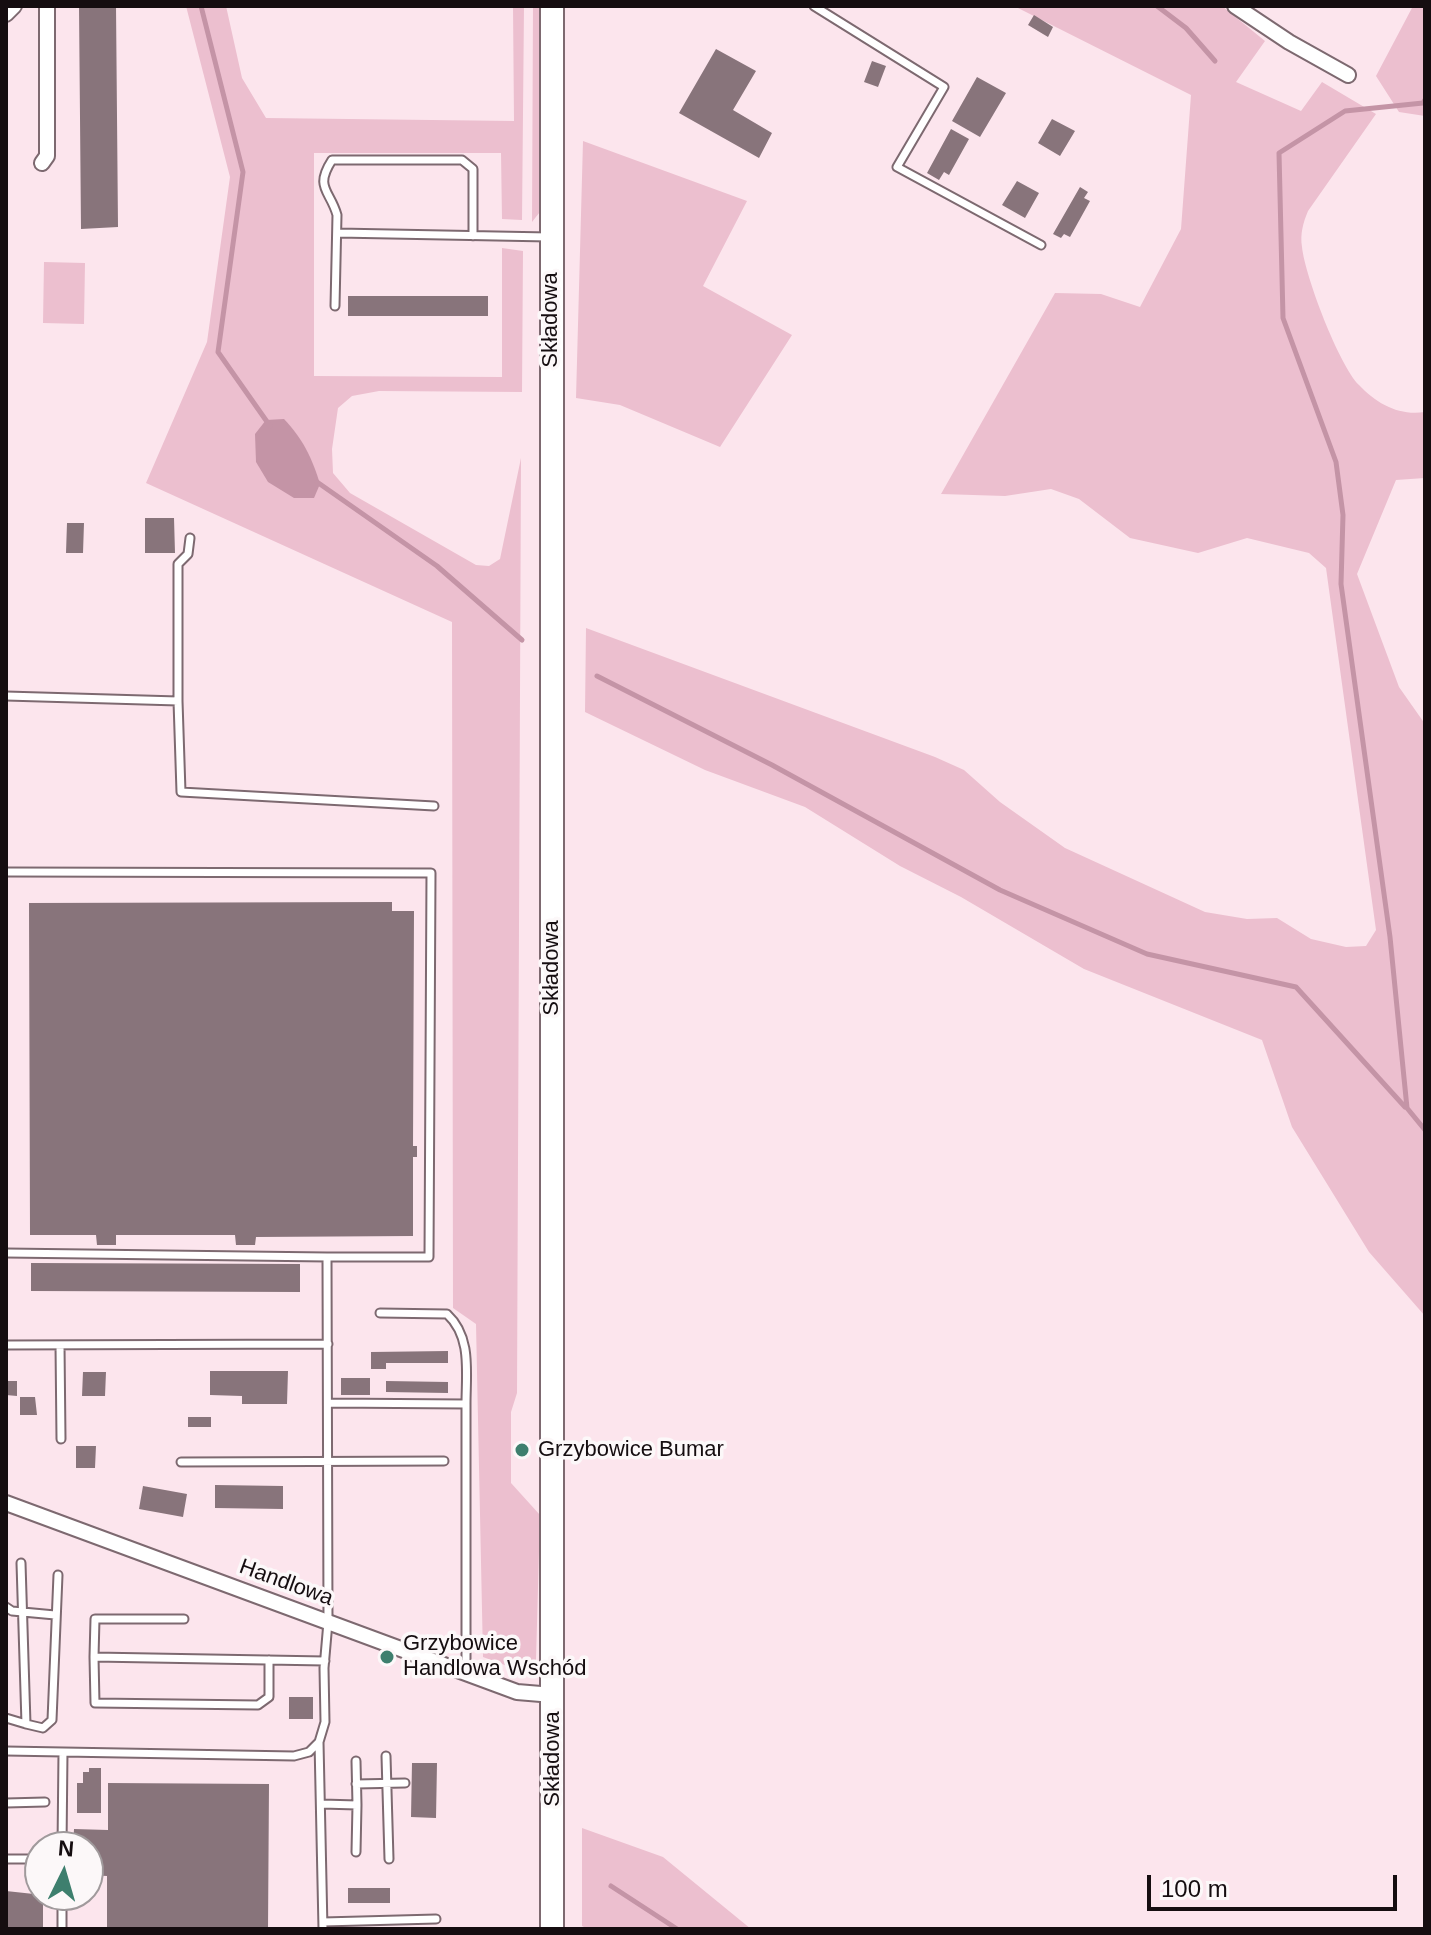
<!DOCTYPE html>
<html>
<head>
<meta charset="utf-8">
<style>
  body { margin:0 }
  #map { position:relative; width:1431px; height:1935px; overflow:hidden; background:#fce5ed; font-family:Helvetica,sans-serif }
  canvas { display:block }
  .frame { position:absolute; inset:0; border:8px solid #150d10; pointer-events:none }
  .north { position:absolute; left:24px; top:1831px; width:80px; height:80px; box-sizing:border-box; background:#fcf8f9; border:2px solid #a09a9c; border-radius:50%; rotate:5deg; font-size:22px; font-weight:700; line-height:32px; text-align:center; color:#150d10 }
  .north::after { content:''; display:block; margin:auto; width:28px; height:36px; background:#3e7f6e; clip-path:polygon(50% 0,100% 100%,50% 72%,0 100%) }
  .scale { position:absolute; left:1147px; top:1875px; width:250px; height:36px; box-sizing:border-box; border:4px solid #150d10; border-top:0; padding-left:10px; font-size:24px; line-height:28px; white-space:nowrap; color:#150d10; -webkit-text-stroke:6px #fcf8f9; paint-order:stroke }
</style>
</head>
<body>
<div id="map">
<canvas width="1431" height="1935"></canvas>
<div class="frame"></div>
<div class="north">N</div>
<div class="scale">100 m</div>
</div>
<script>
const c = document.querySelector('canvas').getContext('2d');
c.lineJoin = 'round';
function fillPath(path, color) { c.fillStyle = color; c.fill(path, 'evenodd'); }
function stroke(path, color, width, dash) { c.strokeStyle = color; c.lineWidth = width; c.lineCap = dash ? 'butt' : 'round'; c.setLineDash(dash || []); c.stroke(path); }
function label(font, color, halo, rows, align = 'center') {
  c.font = font + ' Helvetica,sans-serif'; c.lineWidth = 7; c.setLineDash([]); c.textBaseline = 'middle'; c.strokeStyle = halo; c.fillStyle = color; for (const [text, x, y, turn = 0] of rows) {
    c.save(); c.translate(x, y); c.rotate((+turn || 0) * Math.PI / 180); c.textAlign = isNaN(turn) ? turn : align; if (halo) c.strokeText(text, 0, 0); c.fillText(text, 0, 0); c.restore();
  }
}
const green = new Path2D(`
  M186,6h40l16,72 24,40 248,3 -1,-115h11l-2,214 -20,-1 -1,-66h-187v223l188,1v-129l21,3 -1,141 -143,-1 -27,5 -14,12 -6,41 1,24 17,20 126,72 13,1 11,-7 21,-101 -4,935 -6,19v71l29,32 -4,145 -15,11 -38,-14 -7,-333 -23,-16 -1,-686 -306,-139 61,-141 23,-165z
  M533,6h10v202l-11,14z
  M1014,6h208l43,35 -29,41 65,29 21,-29 54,32 -68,97c-5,12 -8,23 -6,36 3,29 37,118 57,138 18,19 40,31 66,27v66l-29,2 -39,94 42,113 26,37v592l-56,-64 -77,-125 -30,-87 -178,-71 -123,-72 -61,-31 -95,-59 -100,-37 -120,-58 1,-84 349,129 29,13 36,32 65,46 140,64 42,7 30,-1 34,21 35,8 20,-1 10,-16 -50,-362 -17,-15 -62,-15 -49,15 -68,-15 -51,-39 -28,-10 -46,7 -64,-2 114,-201 46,1 39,13 41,-78 10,-134z
  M1413,6h12v110l-26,-4 -23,-36z
  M583,141l164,60 -44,85 89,49 -72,112 -100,-42 -44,-7z
  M44,262l41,1 -1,61 -41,-1z
  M582,1828l81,29 88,72h-163l-6,-3z`);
const water = new Path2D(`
  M284,419c19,20 28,39 36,65l-6,14h-20l-26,-16 -12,-20 -1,-28 11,-14z`);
const stream = new Path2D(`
  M201,6l42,166 -25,180 52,74
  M1157,6l29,22 29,33
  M1425,100l-2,3 -78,8 -66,42 4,165 53,144 7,53 -2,69 49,353 17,171 18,22
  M317,482l120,84 85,74
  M597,676l175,89 228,125 147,64 149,33 109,120
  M611,1886l66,43`);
const building = new Path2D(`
  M79,6h37l2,221 -37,2z
  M1034,15l19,12 -5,10 -20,-12z
  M716,49l40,22 -23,39 39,23 -13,25 -80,-45z
  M872,61l14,5 -8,21 -14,-5z
  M977,77l29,16 -26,44 -28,-16z
  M1052,119l23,12 -15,25 -22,-13z
  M951,129l18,10 -20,36 -5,-3 -5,8 -12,-7z
  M1017,181l22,12 -14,25 -23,-13z
  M1080,187l8,5 -4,6 6,3 -20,36 -6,-3 -3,4 -8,-4z
  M348,296h140v20h-140z
  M145,518h29l1,35h-30z
  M67,523h17l-1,30h-17z
  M392,902v9h22l-1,235h4v11h-4v79l-157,1 -1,8h-19l-1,-10h-119v10h-19l-1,-10h-66l-1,-332z
  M31,1263l269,1v28l-269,-1z
  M448,1351v12h-62v6h-15v-17z
  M210,1371h78l-1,33h-45v-8l-32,-1z
  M83,1372h23l-1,24h-23z
  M341,1378h29v17h-29z
  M6,1381h11v15l-11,-1z
  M386,1381l62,1v11l-62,-1z
  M20,1397h15l2,18h-17z
  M188,1417h23v10h-23z
  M76,1446h20l-1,22h-19z
  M215,1485l68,1v23l-68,-1z
  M143,1486l44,8 -4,23 -44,-8z
  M289,1697h24v22h-24z
  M412,1763h25l-1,55 -25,-1z
  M89,1768h12v45h-24v-30h6v-11h6z
  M108,1783l161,1 -1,145h-161v-53l-19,-1v-28h-15l1,-18 34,1z
  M348,1888h42v15h-42z
  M6,1891l37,4v34h-37z`);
const service = new Path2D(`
  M814,6l130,81 -47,80 144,78
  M338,233l211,4
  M335,306l2,-91c-7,-25 -23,-27 -5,-55h130l11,9v67
  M6,696l172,5v-137l10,-10 2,-16
  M178,701l3,91 253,14
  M6,872l425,1 -2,384h-102
  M6,1253l321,4 1,365 -4,46 1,54 -6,20 -10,10 -15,4 -288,-5
  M380,1313l67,1c25,23 19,58 19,90
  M6,1345l322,-1
  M60,1345l1,94
  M328,1403l138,1v269
  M181,1462l263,-1
  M6,1607l6,4 43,4
  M94,1657l1,-38h89
  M269,1660v37l-11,8 -163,-2 -1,-46 231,4
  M6,1718l20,6 -5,-161
  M26,1724l17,4 9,-8 6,-145
  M319,1742l4,187
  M386,1756l3,103
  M356,1784l49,-1
  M6,1803l39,-1
  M322,1804l35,1 -1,-44
  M62,1847l1,-95
  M356,1852l1,-47
  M6,1859h34
  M62,1895v34
  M323,1922l113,-3`);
const minor = new Path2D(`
  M1235,6l54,36 59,33
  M6,14l8,-8
  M42,163l5,-7v-150
  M6,1503l511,189 36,3`);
const secondary = new Path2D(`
  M552,6v1923`);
const markers = [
  [522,1450,8,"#3e7f6e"],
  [387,1657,8,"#3e7f6e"]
];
const streetNames = [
  ["Składowa",551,320,-90],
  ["Składowa",552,968,-90],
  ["Handlowa",286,1583,20],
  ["Składowa",553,1759,-90]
];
const poiNames = [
  ["Grzybowice Bumar",538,1450],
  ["Grzybowice",403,1644],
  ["Handlowa Wschód",403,1669]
];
fillPath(green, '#ecbfcf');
fillPath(water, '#c494a6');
stroke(stream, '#c494a6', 5);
fillPath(building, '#88747b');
stroke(service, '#7d6970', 11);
stroke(minor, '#7d6970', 18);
stroke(secondary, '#7d6970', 26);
stroke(service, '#fff', 7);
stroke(minor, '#fff', 14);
stroke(secondary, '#fff', 22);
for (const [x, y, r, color] of markers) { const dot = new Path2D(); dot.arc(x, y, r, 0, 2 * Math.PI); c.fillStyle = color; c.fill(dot); stroke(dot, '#fcf8f9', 3); }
label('22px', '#150d10', '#fcf8f9', streetNames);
label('22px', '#150d10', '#fcf8f9', poiNames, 'left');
</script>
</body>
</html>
